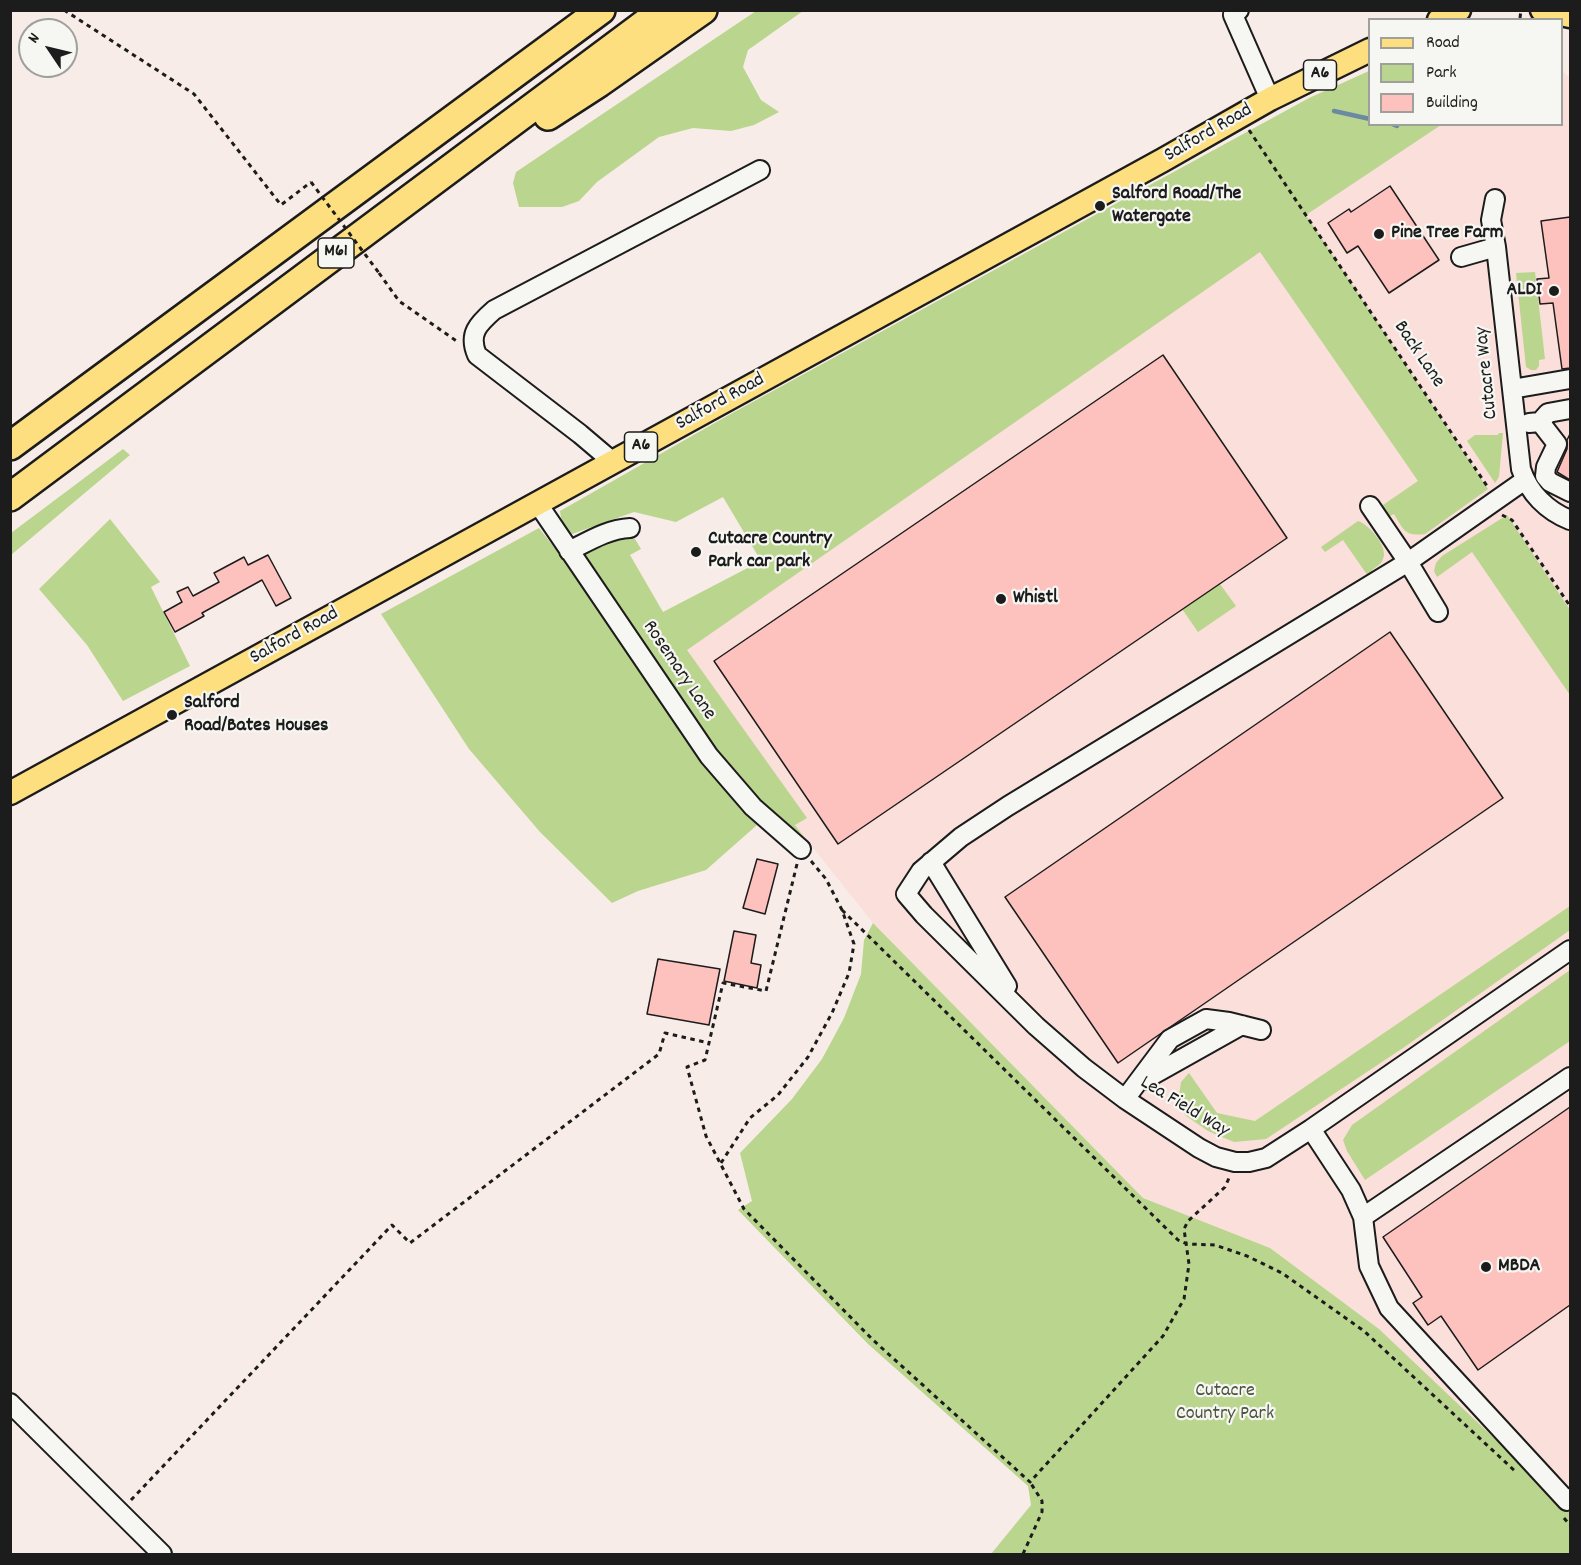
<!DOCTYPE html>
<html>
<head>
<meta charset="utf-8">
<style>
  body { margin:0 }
  #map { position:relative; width:1581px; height:1565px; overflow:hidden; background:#f8ece8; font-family:Dekko,sans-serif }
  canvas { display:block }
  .frame { position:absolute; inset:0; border:12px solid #1c1c1c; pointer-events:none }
  .legend { position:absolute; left:1368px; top:18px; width:195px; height:108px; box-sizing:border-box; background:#f6f6f2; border:2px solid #9f9f9c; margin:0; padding:8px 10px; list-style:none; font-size:18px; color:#1c1c1c }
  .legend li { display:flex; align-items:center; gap:12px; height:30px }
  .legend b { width:30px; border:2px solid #9f9f9c }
  .north { position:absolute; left:18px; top:18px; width:60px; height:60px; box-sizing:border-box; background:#f6f6f2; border:2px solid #9f9f9c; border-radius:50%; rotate:305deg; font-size:16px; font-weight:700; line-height:24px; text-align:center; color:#1c1c1c }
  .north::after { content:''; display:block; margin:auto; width:21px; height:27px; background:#1c1c1c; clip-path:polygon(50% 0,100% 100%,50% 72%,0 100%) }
</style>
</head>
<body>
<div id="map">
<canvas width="1581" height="1565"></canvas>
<div class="frame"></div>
<ul class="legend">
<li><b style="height:8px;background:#fddf80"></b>Road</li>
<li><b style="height:16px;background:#bad58d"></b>Park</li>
<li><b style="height:16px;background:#fec2be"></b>Building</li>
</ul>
<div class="north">N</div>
</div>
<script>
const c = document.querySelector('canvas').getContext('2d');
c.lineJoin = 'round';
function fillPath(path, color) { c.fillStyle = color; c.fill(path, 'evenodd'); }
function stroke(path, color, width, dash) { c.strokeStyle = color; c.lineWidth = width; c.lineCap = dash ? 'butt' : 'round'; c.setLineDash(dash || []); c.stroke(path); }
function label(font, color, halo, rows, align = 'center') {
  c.font = font + ' Dekko,sans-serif'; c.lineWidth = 4.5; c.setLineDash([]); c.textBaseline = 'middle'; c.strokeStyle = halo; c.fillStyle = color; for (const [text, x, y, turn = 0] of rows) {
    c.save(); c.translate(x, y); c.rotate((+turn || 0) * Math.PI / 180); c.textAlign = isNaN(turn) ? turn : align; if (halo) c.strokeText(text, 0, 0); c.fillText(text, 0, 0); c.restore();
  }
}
const built = new Path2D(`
  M1562,71l8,7v1432l-191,-181 -109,-81 -127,-50 -270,-275 -199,-250 -5,-34 772,-514 121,-1z`);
const green = new Path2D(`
  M756,11h47l-55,39 -5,17 18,33 18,12 -25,13 -23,6 -38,-3 -34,9 -62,45 -18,19 -17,6h-43l-6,-24 3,-11z
  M1369,71l1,53 71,1 -135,90 182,274 -63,45c-20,3 -22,-5 -31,-20l-6,3 -8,-10 38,-26 -158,-229 -573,398 120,168 -12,7 13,17 -50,-39 -109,-143 -70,-100 4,-12 46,-17 -1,6 7,2 6,10 -11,6 33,57 98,-51 -38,-64 -47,25 -42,-10 -62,22 -10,-10 -2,-13 167,-95 582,-318z
  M1535,272l10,87 -6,1v6l-3,4h-5l-5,-3 -10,-94z
  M1499,433h4l-4,44 -4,6 -28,-42 8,-6h23z
  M123,449l7,6 -119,100v-22z
  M1507,515l63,95v85l-98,-143 -35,25 -3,-6 2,-8 6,-7z
  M110,519l50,63 -9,5 39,79 -67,35 -36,-56 -48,-56z
  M1358,521c10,3 27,22 26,34 -1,8 -6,11 -12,15l1,3 -5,3 -25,-36 -18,12 -4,-5z
  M539,528l39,50 142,206 21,26 16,15 -51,45 -68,21 -26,12 -72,-71 -71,-83 -88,-135z
  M1217,580l19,26 -38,26 -18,-26z
  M1570,906v24l-167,118 -137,91 -32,3 -26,-11 -23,-16 -7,-13 3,-20 8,-9 28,40 38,8z
  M873,923l270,275 127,50 109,81 191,181v44h-579l40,-49 -3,-19 -160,-142 -130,-134 14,-9 -12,-48 52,-54 30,-40 22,-41 17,-44 3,-34z
  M1570,970v71l-205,139 -18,-29 -4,-11 9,-15z`);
const stream = new Path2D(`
  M1334,111l36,8
  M1392,124l5,2`);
const building = new Path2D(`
  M1390,186l49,74 -50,33 -31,-47 -11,7 -19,-30 21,-14 2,3z
  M1570,217v151l-8,1 -9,-66 -13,1 -3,-25 12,-1 -8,-57z
  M1163,355l124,183 -449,306 -124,-183z
  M1570,434v46l-13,-8 10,-23v-9z
  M268,555l23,43 -15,8 -14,-26 -60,33 2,3 -29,16 -11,-20 18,-10 -5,-10 11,-5 5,9 26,-14 -5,-9 30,-16 4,8z
  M1390,632l113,166 -385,265 -113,-166z
  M757,859l21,5 -13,50 -22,-6z
  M734,931l22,4 -5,28 10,2 -4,23 -33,-7z
  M658,959l62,10 -11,56 -62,-11z
  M1570,1107v198l-92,65 -37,-54 -13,9 -15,-22 9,-6 -39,-60z`);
const path = new Path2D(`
  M64,10l130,84 87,111 30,-23
  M1520,18l1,-8
  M1249,130l238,356
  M379,273l20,28 59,41
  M1502,515l10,5 58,86
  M797,864l-31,127 -43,-8 -18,77 -18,7 19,69 38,73 129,131 157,142 133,-146 21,-37 5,-35 -5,-35 4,-8 37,-34 4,-9
  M842,910l336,330 9,4 28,1 32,11 35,17 82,58 152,141
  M721,1163l29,-45 28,-23 30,-38 24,-44 17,-40 5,-29 -12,-34 -16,-31 -15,-18
  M131,1500l261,-275 18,18 249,-189 6,-21 44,10
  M1564,1518l6,7
  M1023,1554l19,-42v-11l-12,-19`);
const minor = new Path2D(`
  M1239,10l-6,5 37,84
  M1495,199l-4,21 5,27 25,222c8,24 26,42 49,51
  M1461,257l35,-10
  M1512,389l58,-10
  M1540,422l17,22 -11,23 -1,9 5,6 20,10
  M1529,423l11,-1 8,-9 22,-4
  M613,462l-33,-28 -103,-79c-9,-21 1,-31 17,-45l266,-140
  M1525,480l-117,82 -400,244 -47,31 -40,34 -15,23 18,21 112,111 48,42 41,31 74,49 17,9 19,5h14l17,-4 45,-29 259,-179
  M538,504l171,252 44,51 48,42
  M1370,506l38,56 30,50
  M569,551c20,-10 39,-22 61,-23
  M931,862l76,124
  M1144,1080l98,-55
  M1125,1099l45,-60 36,-20 23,3 32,8
  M1311,1129l40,61 12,27 207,-140
  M1363,1217l6,49 20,42 178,193 3,-3
  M10,1403l152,151`);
const major = new Path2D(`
  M1542,10l28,6
  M1439,20l20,-10
  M10,793l1153,-633 107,-61 100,-49`);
const highway = new Path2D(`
  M548,116l51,-33 104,-73
  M10,446l591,-436
  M10,497l653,-487`);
const pathBridge = new Path2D(`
  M311,182l68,91`);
const markers = [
  [1100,206,6,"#1c1c1c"],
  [1379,234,6,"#1c1c1c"],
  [1554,291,6,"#1c1c1c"],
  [696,552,6,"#1c1c1c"],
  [1001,599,6,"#1c1c1c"],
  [172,715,6,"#1c1c1c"],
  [1486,1267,6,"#1c1c1c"]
];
const shields = [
  [1320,75,33],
  [336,253,36],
  [641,447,33]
];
const shieldNames = [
  ["A6",1320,75],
  ["M61",336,253],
  ["A6",641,447]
];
const streetNames = [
  ["Salford Road",1209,134,-30],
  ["Back Lane",1418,355,56],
  ["Cutacre Way",1488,373,-96],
  ["Salford Road",721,403,-29],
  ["Salford Road",295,637,-29],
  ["Rosemary Lane",678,671,56],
  ["Lea Field Way",1184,1108,31]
];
const poiNames = [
  ["Salford Road/The",1112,195],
  ["Watergate",1112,218],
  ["Pine Tree Farm",1391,234],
  ["ALDI",1542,291,"right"],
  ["Cutacre Country",708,540],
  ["Park car park",708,563],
  ["Whistl",1013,599],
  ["Salford",184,704],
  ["Road/Bates Houses",184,727],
  ["MBDA",1498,1267]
];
const parkNames = [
  ["Cutacre",1225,1392],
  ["Country Park",1225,1415]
];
fillPath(built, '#fadfdb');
fillPath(green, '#bad58d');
stroke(stream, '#698aa2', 4.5);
fillPath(building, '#fec2be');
stroke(building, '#1c1c1c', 1.5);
stroke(minor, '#1c1c1c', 22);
stroke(major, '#1c1c1c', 27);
stroke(highway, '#1c1c1c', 32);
stroke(path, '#1c1c1c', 3, [4.5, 4.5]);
stroke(minor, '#f6f6f2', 18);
stroke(major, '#fddf80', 22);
stroke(highway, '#fddf80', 27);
stroke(pathBridge, '#1c1c1c', 3, [4.5, 4.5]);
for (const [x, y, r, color] of markers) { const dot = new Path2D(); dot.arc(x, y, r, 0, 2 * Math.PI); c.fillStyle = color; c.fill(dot); stroke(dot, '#f6f6f2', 2); }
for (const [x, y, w] of shields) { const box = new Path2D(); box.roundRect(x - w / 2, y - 15, w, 30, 4.5); c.fillStyle = '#f6f6f2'; c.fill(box); stroke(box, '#1c1c1c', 1.5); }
label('bold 18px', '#1c1c1c', null, shieldNames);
label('20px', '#1c1c1c', '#f6f6f2', streetNames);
label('bold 20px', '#1c1c1c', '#f6f6f2', poiNames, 'left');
label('20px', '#4b543e', '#f6f6f2', parkNames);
</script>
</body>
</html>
